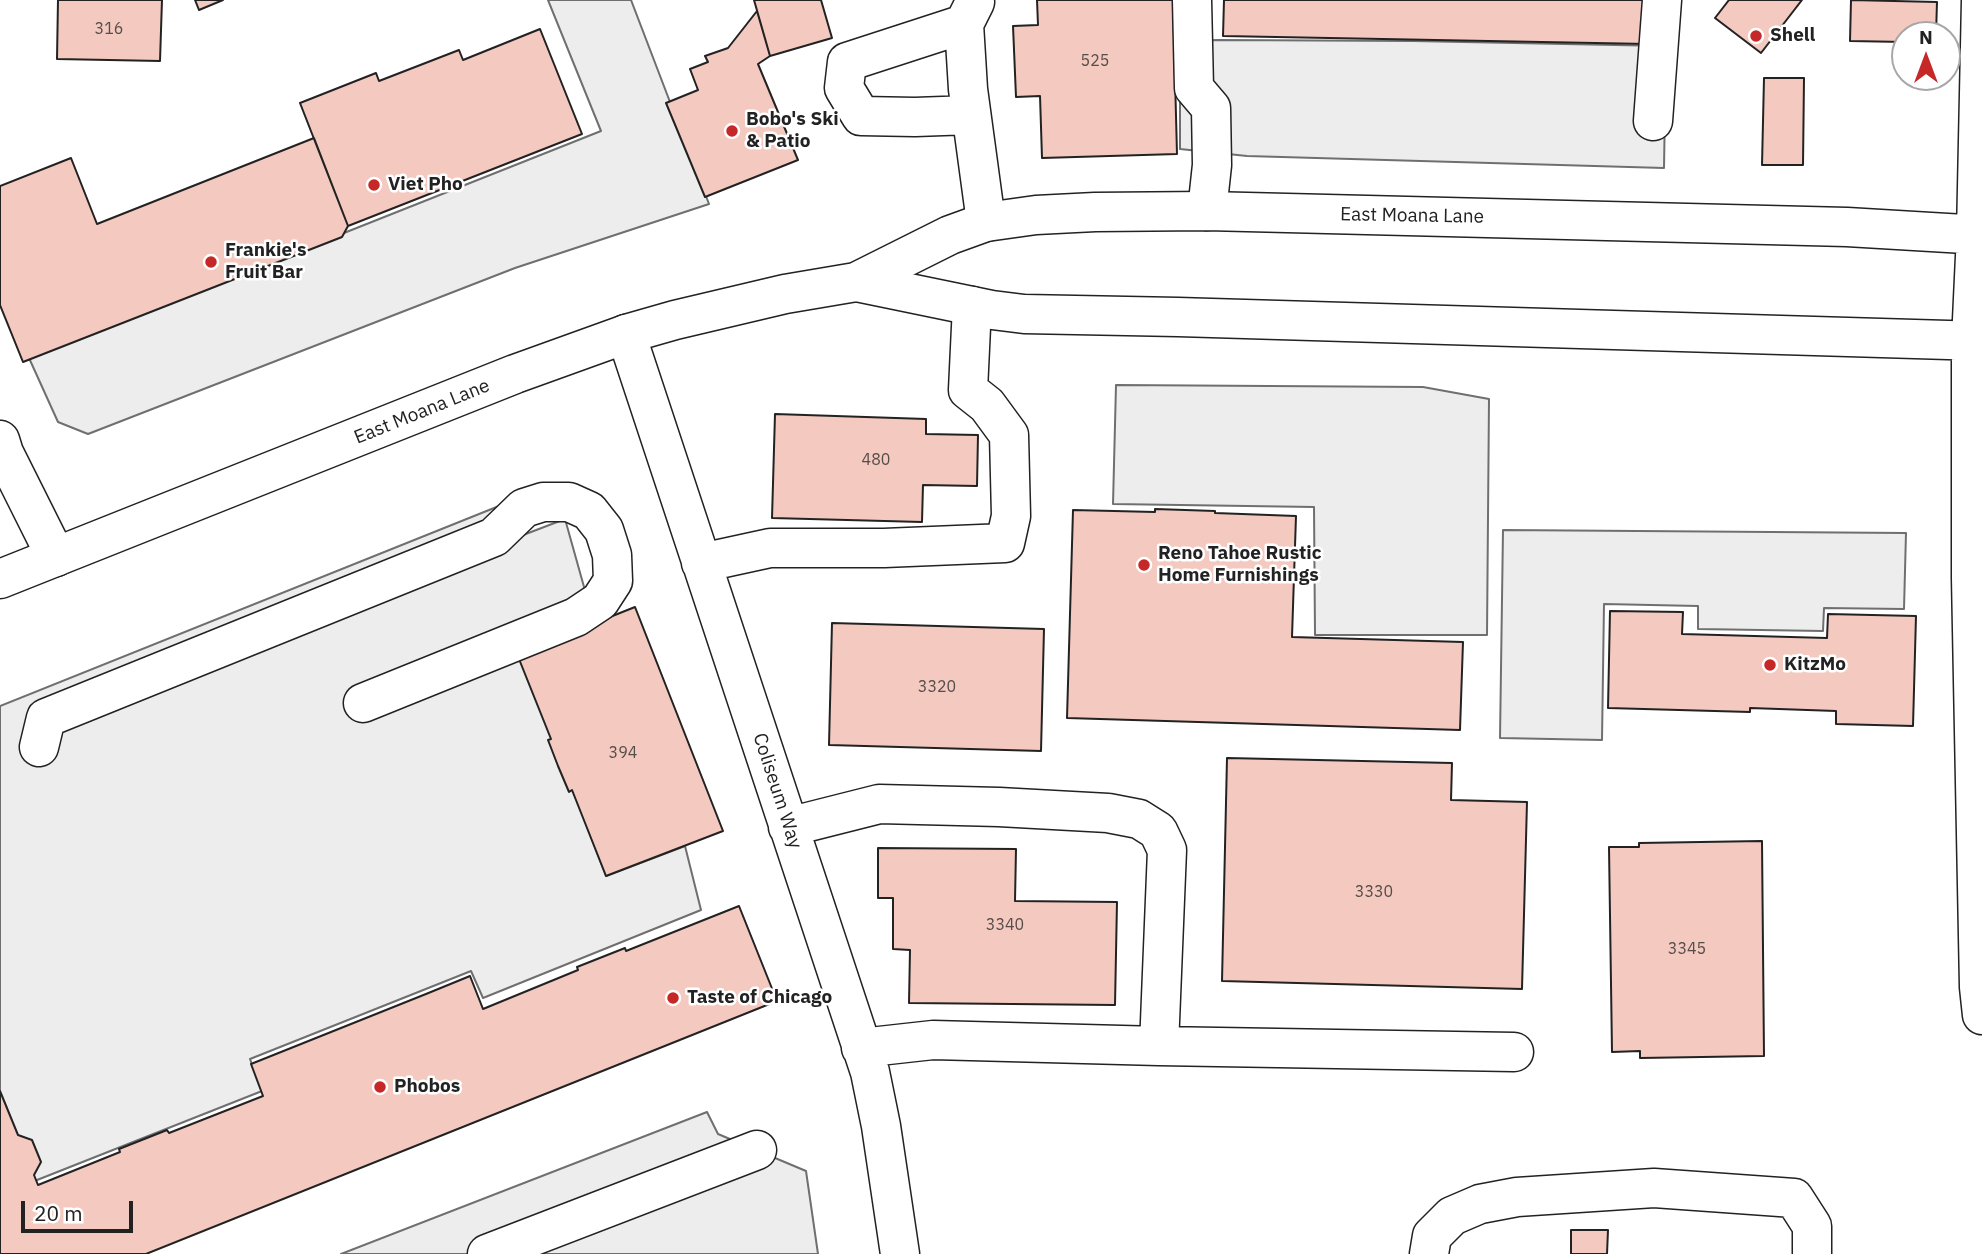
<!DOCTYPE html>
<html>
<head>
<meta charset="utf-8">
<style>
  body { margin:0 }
  #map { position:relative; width:1982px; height:1254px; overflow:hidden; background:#fff; font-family:"IBM Plex Sans",sans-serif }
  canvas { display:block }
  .north { position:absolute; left:1891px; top:21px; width:70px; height:70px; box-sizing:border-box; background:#fff; border:2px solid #a7a7a7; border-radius:50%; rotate:0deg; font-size:19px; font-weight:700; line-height:28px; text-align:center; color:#222 }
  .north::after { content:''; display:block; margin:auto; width:24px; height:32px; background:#c62828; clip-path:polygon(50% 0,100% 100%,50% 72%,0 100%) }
  .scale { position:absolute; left:21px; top:1201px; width:112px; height:32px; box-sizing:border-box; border:4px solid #222; border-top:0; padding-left:9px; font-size:21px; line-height:24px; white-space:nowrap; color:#222; -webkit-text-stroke:5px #fff; paint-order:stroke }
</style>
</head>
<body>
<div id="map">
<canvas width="1982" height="1254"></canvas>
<div class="north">N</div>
<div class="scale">20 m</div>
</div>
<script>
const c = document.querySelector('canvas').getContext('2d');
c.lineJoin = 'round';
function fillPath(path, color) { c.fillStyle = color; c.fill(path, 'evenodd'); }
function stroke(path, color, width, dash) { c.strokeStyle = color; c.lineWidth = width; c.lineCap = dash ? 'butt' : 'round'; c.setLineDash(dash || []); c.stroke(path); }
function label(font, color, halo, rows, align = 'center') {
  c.font = font + ' "IBM Plex Sans",sans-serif'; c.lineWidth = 5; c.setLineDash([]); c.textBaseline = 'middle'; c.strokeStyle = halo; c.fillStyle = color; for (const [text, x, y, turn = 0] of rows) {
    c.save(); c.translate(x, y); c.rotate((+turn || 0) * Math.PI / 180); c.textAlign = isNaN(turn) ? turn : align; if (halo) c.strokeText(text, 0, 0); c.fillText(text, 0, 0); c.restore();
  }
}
const parking = new Path2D(`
  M548,0h83l78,204 -194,64 -427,166 -30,-12 -29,-64 572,-227z
  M1218,40l195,1 253,5 -2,122 -417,-12 -67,-7v-108z
  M1116,385l307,2 66,12 -2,236h-172l-1,-128 -201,-3z
  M509,502l9,35 47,-18 21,75 -67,55 87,227 79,-30 16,64 -218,88 -12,-27 -221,88 12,32 -230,91 -32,-81v-395z
  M1503,530l403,3 -2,76 -80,-1 -1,23 -125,-2v-23l-94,-2 -2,136 -102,-2z
  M707,1112l11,22 88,37 12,83h-477z`);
const building = new Path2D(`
  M58,0h104l-2,61 -103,-2z
  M195,0h28l-24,10z
  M754,0h67l11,38 -62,18z
  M1037,0h136l4,154 -135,4 -2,-62 -24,1 -3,-71 25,-1z
  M1224,0h424v44l-425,-8z
  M1729,0h73l-41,53 -46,-35z
  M1851,0l86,2 -1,33h-31v7l-55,-1z
  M757,11l13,45 -12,8 40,96 -93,37 -39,-94 32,-13 -8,-21 18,-7 -3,-6 23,-8z
  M540,29l42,105 -234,92 -48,-123 76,-30 3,8 80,-31 4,10z
  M1764,78h40l-1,87h-41z
  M314,138l34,88 -6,11 -319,125 -23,-57v-119l71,-28 26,66z
  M775,414l151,5v15l52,1 -1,51 -54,-1 -1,37 -150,-4z
  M1155,509l60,2v2l81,3 -4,121 171,5 -3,88 -393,-12 6,-208 82,2z
  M635,607l88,224 -117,45 -34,-86 -3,2 -11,-26 -10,-26 3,-1 -34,-85z
  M1610,611l73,1 -1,22 145,4 1,-24 88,2 -3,110 -77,-2v-13l-86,-3v4l-142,-4z
  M832,623l212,6 -3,122 -212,-6z
  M1227,758l225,5 -1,37 76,2 -5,187 -300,-8z
  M1762,841l2,215 -124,2v-7l-28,1 -3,-205h30v-4z
  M878,848l138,1 -1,52 102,1 -2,103 -206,-2 1,-53 -17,-1v-51h-15z
  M739,906l38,95 -631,253h-146v-163l18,44 14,5 9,22 -7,13 4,10 82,-33 -1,-3 48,-19 2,3 94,-37 -12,-32 175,-70 44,-18 13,33 95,-39 -1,-3 48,-19 1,3z
  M1571,1230h37l-1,24h-36z`);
const minor = new Path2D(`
  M1192,0l2,88 17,20 1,57 -5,46
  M975,2l-11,22 4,65 18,133
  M964,24l-117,38 -3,26 17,28 54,1 56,-2
  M1653,121l9,-121
  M626,334l244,738 11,54 19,128
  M0,440l4,13 52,104
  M701,563l69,-15h114l121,-5 6,-27 -2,-81 -22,-30 -19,-15 4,-84
  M39,747l7,-29 448,-181 30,-29 19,-6h26l20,9 15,19 8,25 1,26 -13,20 -24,16 -213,86
  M788,827l91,-23 120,3 109,6 31,6 19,12 9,19 -8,196
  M861,1048l72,-8 226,6 355,6
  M487,1254l270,-104
  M1429,1254l3,-18 20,-20 28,-12 37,-7 137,-9 140,10 18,28v28`);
const major = new Path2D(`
  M1981,0l-5,235 -5,106v237l8,409 3,28
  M856,282l136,28 32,4 154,3 804,24
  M0,579l515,-205 111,-40 49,-14 110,-26 71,-12 94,-47 36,-13 50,-7 59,-3 112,-1 640,16 135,8`);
const markers = [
  [1756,36,7,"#c62828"],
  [732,131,7,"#c62828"],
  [374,185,7,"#c62828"],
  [211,262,7,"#c62828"],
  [1144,565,7,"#c62828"],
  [1770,665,7,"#c62828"],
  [673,998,7,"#c62828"],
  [380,1087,7,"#c62828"]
];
const numberNames = [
  ["316",109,29],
  ["525",1095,61],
  ["480",876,460],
  ["3320",937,687],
  ["394",623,753],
  ["3330",1374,892],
  ["3340",1005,925],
  ["3345",1687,949]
];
const poiNames = [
  ["Shell",1770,36],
  ["Bobo's Ski",746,120],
  ["& Patio",746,142],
  ["Viet Pho",388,185],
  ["Frankie's",225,251],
  ["Fruit Bar",225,273],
  ["Reno Tahoe Rustic",1158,554],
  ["Home Furnishings",1158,576],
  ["KitzMo",1784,665],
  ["Taste of Chicago",687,998],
  ["Phobos",394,1087]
];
const streetNames = [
  ["East Moana Lane",1412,216,1],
  ["East Moana Lane",422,412,-22],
  ["Coliseum Way",777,791,72]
];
fillPath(parking, '#ededed');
stroke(parking, '#6f6f6f', 2);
fillPath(building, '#f3c9c0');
stroke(building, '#222', 2);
stroke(minor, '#222', 41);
stroke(major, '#222', 41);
stroke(minor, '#fff', 38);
stroke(major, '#fff', 38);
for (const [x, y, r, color] of markers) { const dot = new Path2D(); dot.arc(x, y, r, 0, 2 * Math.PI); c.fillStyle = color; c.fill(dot); stroke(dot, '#fff', 2.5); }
label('16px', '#564c4a', null, numberNames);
label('bold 19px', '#222', '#fff', poiNames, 'left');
label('19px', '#222', '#fff', streetNames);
</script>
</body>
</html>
